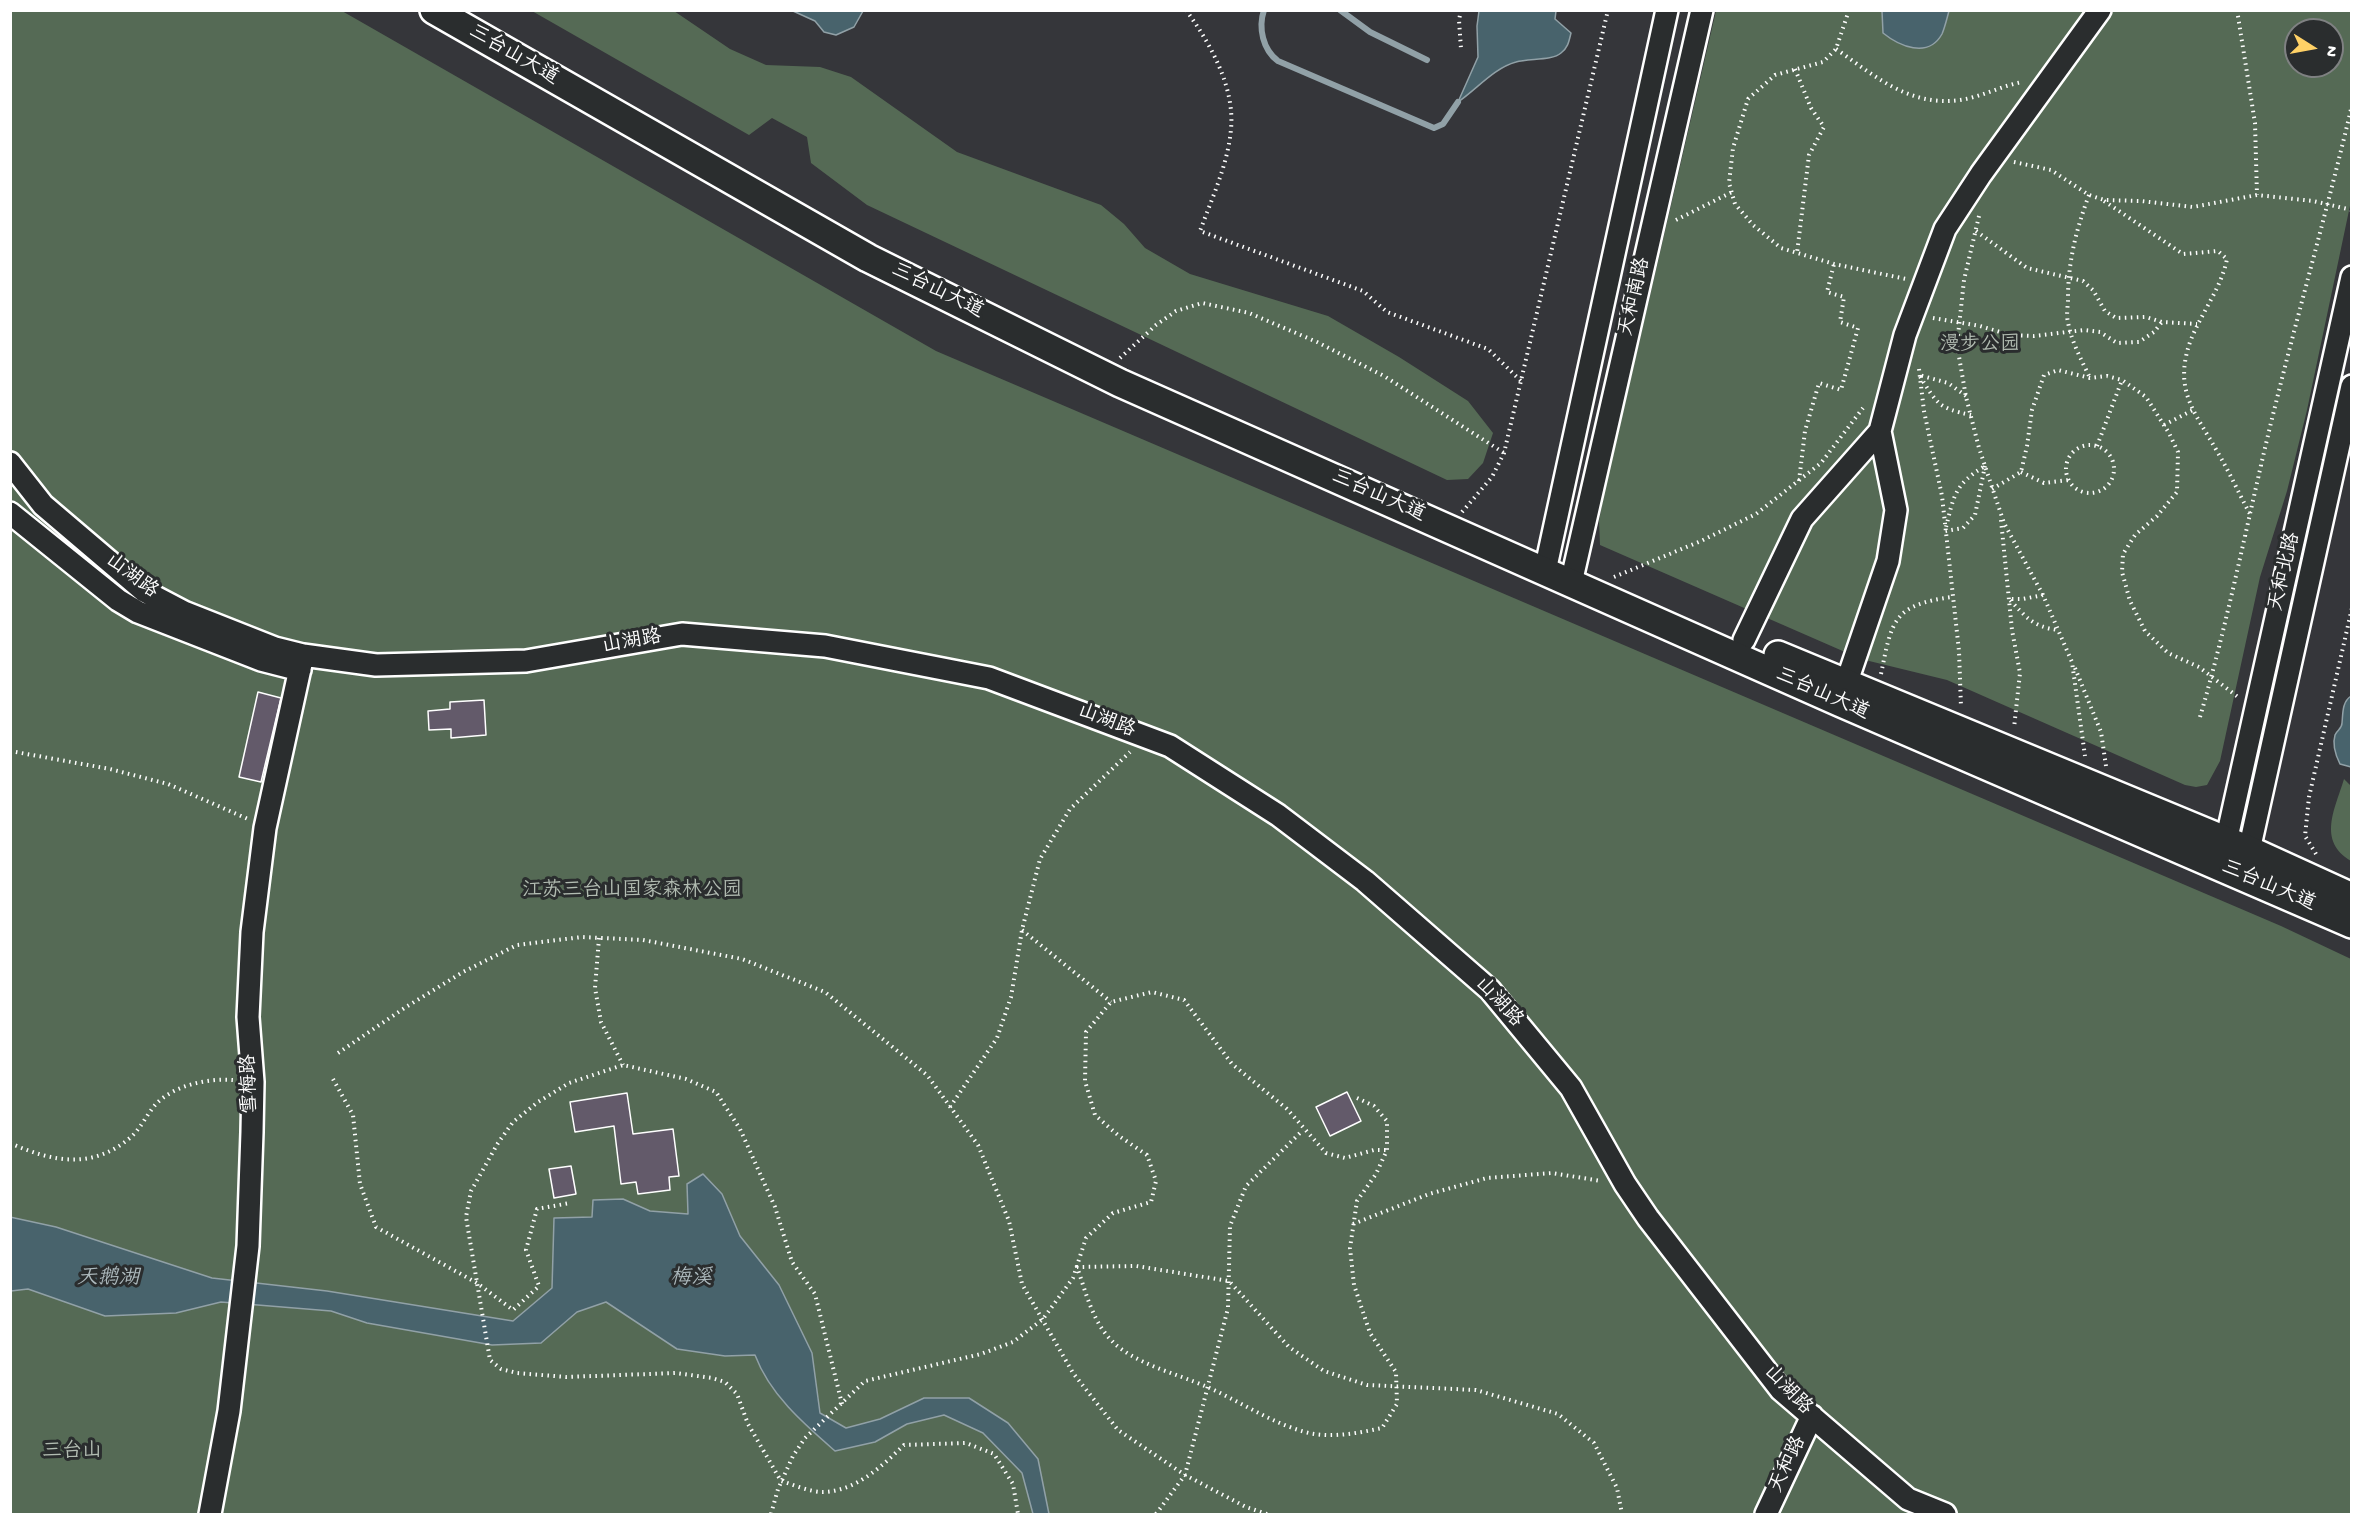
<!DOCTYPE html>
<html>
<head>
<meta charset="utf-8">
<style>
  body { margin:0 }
  #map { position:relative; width:2362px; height:1525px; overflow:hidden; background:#35363a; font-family:"Gochi Hand",sans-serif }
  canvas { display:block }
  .frame { position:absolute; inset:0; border:12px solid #fff; pointer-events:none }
  .north { position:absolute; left:2284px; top:18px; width:60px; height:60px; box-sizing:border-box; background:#2a2d2e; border:2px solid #7f8182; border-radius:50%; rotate:101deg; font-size:16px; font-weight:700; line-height:24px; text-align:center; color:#fff }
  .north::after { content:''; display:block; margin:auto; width:21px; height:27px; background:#ffd166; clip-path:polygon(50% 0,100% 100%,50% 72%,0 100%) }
</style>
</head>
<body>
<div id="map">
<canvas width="2362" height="1525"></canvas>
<div class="frame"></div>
<div class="north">N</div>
</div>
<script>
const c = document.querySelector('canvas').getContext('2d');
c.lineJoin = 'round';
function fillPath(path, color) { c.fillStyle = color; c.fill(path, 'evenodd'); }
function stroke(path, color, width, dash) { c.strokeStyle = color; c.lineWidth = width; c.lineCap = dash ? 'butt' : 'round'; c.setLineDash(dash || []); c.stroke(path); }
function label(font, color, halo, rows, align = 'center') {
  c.font = font + ' "Gochi Hand","LXGW WenKai TC",sans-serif'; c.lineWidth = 6; c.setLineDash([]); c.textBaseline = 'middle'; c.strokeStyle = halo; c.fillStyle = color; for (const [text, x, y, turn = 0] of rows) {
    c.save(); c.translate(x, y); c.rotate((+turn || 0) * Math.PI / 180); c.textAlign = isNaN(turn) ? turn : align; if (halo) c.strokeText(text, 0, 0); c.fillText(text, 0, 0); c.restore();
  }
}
const green = new Path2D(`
  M10,11h332l594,340 1345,575 70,33v555h-2340z
  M532,11h142l56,38 36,16 54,2 31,10 106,75 144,53 23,19 21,24 45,26 138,42 71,41 69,44 25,32 -10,30 -15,16 -21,1 -580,-275 -56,-42 -4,-26 -35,-19 -23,17z
  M1716,11h635v190l-44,209 -20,81 -27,86 -40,184 -13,24 -11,2 -11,-2 -238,-105 -86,-21 -261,-114 -1,-24 5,-27zM2296,30h36v36h-36z
  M2344,779l7,7v75c-34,-20 -16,-52 -7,-82z`);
const water = new Path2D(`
  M793,11h70l-9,16 -18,8 -12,-3 -9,-11z
  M1479,11h77l-1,8 16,14c-2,8 -3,15 -10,20 -9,8 -33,5 -45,9 -22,6 -39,27 -58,40l20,-45 -1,-31z
  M1882,11v-1l67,1c-2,7 -4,16 -7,23 -14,25 -43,12 -59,-1z
  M2351,696l1,71h-1l-11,-3c-4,-8 -8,-19 -5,-29 2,-5 7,-6 7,-12 1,-10 0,-21 9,-27z
  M703,1174l19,20 18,42 39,49 33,68 8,60 26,15 34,-9 44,-21h45l39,25 30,36 11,55h-16l-11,-41 -39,-40 -39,-18 -37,9 -32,18 -40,9c-31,-27 -65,-56 -80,-96l-30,1 -48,-7 -71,-47 -29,10 -36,31 -49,2 -125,-22 -36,-12 -110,-9 -45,11 -71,3 -77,-27 -17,2 -1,-74 46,10 156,51 115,13 186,30 39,-33 2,-70 38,-1 1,-17 30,-1 27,12 38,3 -1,-30z`);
const stream = new Path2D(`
  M1264,10c-6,18 -1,40 14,51l156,67 9,-4 15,-22
  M1340,10l30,22 57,28`);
const building = new Path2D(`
  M258,692l23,6 -20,84 -22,-5z
  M484,700l2,35 -35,3v-9l-22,1 -1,-19 22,-2v-7z
  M1347,1092l14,29 -31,15 -14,-29z
  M627,1093l6,41 40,-5 6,47 -10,1 1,13 -32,4 -2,-12 -15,2 -7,-58 -39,6 -5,-30z
  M571,1166l5,28 -22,4 -5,-29z`);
const path = new Path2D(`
  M1186,10c24,33 49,77 45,119 -3,35 -19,69 -31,102l163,60 24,21 101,37 33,32
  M1461,10l-2,10 2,29
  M1849,10l-13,39 -13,13 -48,13 -27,24 -15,49 -4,35 6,21 18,21 28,23 53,16 72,15
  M2237,10l18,113 2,72
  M1836,49c39,27 73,58 124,51 21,-3 41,-14 62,-18
  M1795,69l16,39 13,19 -15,28 -12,98
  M2014,162l37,8 38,25 15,5 37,1 52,6 64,-12 56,6 39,9
  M2089,195c-13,35 -21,67 -21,104 0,7 -2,16 0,23 3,19 14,39 22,56
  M2104,201l79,53 35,-3 9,8c-6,30 -26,54 -37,83 -17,50 6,71 28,111 12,20 21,41 32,61
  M1979,216l-15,64 -7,65 9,52 13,51 25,75 39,72 29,67 13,94
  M1676,220l56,-28
  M1976,231l51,37 56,13 10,9 12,21 11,7 30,-1 16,5 35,2
  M1933,318l47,8 30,9 24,1 50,-6 16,2 17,11 22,-1 15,-10 8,-10
  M1120,358l36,-33 20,-14 26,-8 47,10 68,29 67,34 120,77
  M1919,369l5,42 18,85 17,155 2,56
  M1966,396l-18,-13 -29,-8c18,28 18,33 52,40
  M2164,425l29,-15
  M2066 469a24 24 0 1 1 48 0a24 24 0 1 1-48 0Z
  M2097,446l25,-66
  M1985,466l-10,49 -12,13 -18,3c9,-34 8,-46 40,-65z
  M2021,472l23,11 25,-3
  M1799,481l6,-50 14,-48 22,7 17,-62 -18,-6 4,-25 -17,-5 7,-28
  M1992,489l29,-17 6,-26 5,-36 12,-35 14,-5 32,8 17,-2 15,4 24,17 23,36 9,19 -1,40 -20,24 -22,19 -12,19 -1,18 8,29 15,30 23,22 31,14 39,30
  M1462,512l30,-35 12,-24 104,-443
  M2001,520l11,110 8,43 -6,55
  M1614,577l87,-36 55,-27 65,-51 42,-55
  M2043,595l-20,4h-14c17,18 24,28 49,31
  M2075,668l26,64 5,34
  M1881,674c11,-54 12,-69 71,-77
  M2200,717c26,-89 44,-179 65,-269 27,-115 60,-228 87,-343
  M10,751l100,18 58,15 80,35
  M2316,854l-11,-18 4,-39 43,-189
  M1022,930l89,72
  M599,938l-4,50 6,34 22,43
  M338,1053l68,-46 57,-35 54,-27 65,-8 61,3 99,19 83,33 102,83 51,70 31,76 13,63 51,89 45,57 67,45 61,32 21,7
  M333,1079l20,36 7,69 16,43 101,56 36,27 26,-24 -13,-36 11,-41 33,-6
  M1357,1098l17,8 13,15v29l-11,24 -19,27 -7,47 4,37 16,48 26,39 1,32 -15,24c-24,5 -49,10 -73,5 -37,-9 -69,-32 -104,-47 -28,-12 -72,-23 -93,-45 -20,-20 -26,-49 -35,-74l59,-1 93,15 60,66 35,24 43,14 109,5 82,24 36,29 23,45 5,26
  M950,1107l47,-69 14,-41 11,-67 18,-71 30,-50 60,-57
  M10,1143c42,19 83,27 121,-6 10,-9 16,-23 25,-33 18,-19 53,-26 77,-24
  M1353,1224l76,-30 58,-16 65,-5 49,8
  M842,1404l-27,-110 -23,-32 -17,-55 -35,-78 -24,-37 -30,-13 -63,-14 -54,18 -31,19 -25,20 -15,21 -27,48 -5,26 24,143 11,9 16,4 49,4 110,-4 36,5 13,4 12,12 11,30 33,57c13,4 29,11 42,11 33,-1 58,-25 81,-47l62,-2 28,11 19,30 5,30
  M771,1514l7,-25 15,-33 12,-18 60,-57 116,-27 32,-12 30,-23 30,-41 13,-40 27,-25 38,-11 5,-21 -9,-26 -28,-19 -24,-21 -10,-34 1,-49 25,-30 41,-10 32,8 48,64 55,45 39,44 19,5 29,-8h13
  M1156,1514l29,-39 43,-167 2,-82 16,-40 57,-56`);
const minor = new Path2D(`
  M10,463l33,42 101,86 40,21 91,36 28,7 73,10 150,-4 156,-27 143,12 164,32 181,68 108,69 87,66 125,109 81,98 54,96 23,34 133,172 127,109 37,15
  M10,513l108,87 20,12 123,48 39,10
  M1545,571l122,-561
  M1571,583l131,-573
  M1744,640l58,-121 78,-88
  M1846,684l42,-123 8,-51 -16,-79 25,-96 40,-106 36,-55 119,-164
  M2221,853l5,-11 126,-565
  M2246,864l106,-478
  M210,1514l19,-103 19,-165 4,-114 1,-50 -5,-65 4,-85 13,-104 38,-173
  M1766,1514l46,-98`);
const major = new Path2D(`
  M434,10l434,248 252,125 721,320 511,221
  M1778,655l471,195 103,47`);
const streetNames = [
  ["三台山大道",513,56,30],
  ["三台山大道",937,292,26],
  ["天和南路",1636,297,-77],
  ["三台山大道",1378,497,24],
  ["天和北路",2286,572,-77],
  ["山湖路",131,577,37],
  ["山湖路",632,643,-10],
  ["三台山大道",1822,695,24],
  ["山湖路",1106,722,21],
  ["三台山大道",2268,887,23],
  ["山湖路",1498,1003,47],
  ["雪梅路",251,1084,-92],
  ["山湖路",1787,1391,46],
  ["天和路",1789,1465,-65]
];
const parkNames = [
  ["漫步公园",1980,346],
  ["江苏三台山国家森林公园",632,892],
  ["三台山",72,1453]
];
const waterNames = [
  ["天鹅湖",108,1280],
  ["梅溪",691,1280]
];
fillPath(green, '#556a55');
fillPath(water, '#48636c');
stroke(water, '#91a1a7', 1.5);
stroke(stream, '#91a1a7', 6);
fillPath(building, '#635a6a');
stroke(building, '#fff', 1.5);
stroke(minor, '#fff', 26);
stroke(major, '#fff', 32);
stroke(path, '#fff', 4, [1.5, 4.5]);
stroke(minor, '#2a2d2e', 21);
stroke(major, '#2a2d2e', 27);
label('20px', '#fff', '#2a2d2e', streetNames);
label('20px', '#b2bcb2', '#2a2d2e', parkNames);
label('italic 21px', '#adb9bd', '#2a2d2e', waterNames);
</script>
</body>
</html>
